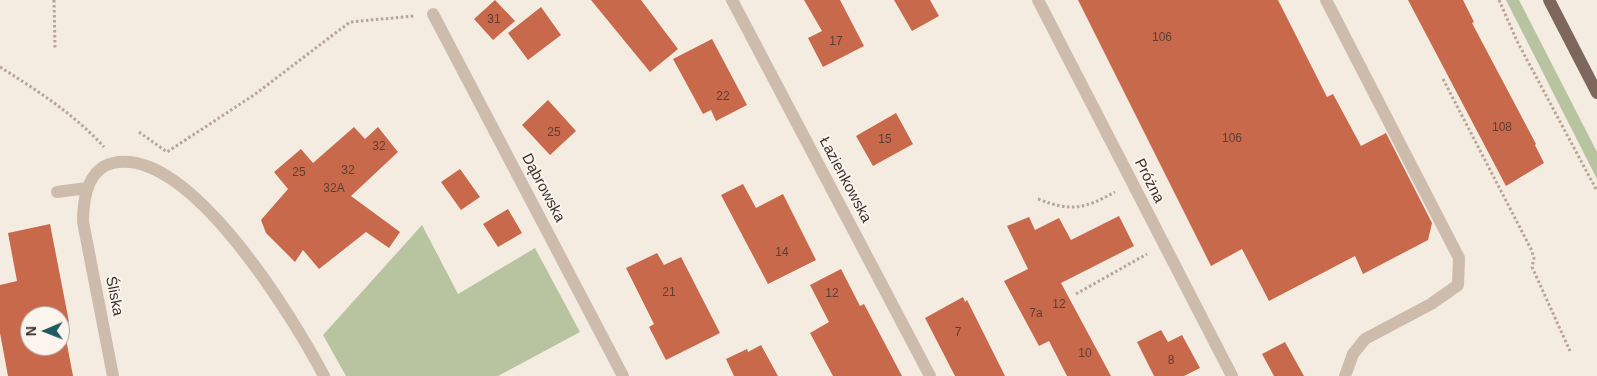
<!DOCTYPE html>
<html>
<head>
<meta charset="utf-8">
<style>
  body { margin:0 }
  #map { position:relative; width:1597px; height:376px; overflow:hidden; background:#f4ebe1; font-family:Arial,sans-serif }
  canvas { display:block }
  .north { position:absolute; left:20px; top:306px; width:50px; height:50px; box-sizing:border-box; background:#fbf5ee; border:1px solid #aea6a0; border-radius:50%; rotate:269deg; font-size:14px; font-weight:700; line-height:20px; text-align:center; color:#3b302b }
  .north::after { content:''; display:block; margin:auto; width:18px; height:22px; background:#1f5a5e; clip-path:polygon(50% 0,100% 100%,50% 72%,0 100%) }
</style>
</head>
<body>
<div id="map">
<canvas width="1597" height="376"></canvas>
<div class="north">N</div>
</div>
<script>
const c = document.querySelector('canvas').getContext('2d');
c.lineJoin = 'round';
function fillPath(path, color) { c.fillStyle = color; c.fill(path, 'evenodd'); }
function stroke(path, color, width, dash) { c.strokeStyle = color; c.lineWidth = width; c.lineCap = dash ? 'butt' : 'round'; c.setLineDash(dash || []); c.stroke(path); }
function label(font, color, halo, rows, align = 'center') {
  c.font = font + ' Arial,sans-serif'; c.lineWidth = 4; c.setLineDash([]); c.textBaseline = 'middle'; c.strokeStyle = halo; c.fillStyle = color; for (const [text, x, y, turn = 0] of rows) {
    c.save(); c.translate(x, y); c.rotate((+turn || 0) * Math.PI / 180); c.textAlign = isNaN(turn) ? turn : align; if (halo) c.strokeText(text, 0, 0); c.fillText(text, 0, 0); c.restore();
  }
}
const green = new Path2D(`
  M1506,0h13l78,152v27z
  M422,225l36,69 77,-46 45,84 -82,44h-152l-23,-41z`);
const building = new Path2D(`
  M495,0l20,21 -22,19 -19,-21z
  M591,0h50l37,49 -28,23z
  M804,0h36l24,46 -41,21 -15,-29 14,-7z
  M894,0h36l9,16 -27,15z
  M1078,0h200l49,97 6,-3 28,52 25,-13 46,90 -4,17 -65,34 -8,-18 -86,45 -27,-52 -31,17z
  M1408,0h55l11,22 -2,1 64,121 -1,1 9,18 -38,23z
  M541,7l20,28 -33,25 -20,-27z
  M712,39l35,66 -31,16 -5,-11 -8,4 -30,-55z
  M548,100l28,31 -26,24 -28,-30z
  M896,113l17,31 -40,22 -17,-30z
  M354,127l11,12 13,-12 20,25 -47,44 49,36 -11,16 -23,-16 -47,37 -16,-19 -8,12 -29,-29 -5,-13 27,-31 -14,-17 27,-23 12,14z
  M460,169l20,28 -19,13 -20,-28z
  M743,184l13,24 27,-14 33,66 -48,24 -47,-89z
  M508,209l14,24 -24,14 -15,-23z
  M1119,216l15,30 -73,37 50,93h-44l-18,-35 -10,5 -35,-65 24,-12 -21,-43 22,-9 6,13 24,-12 12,22z
  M50,224l19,98 -6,1 10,53h-65l-8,-43v-48l17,-4 -9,-48zM30,316h30v30h-30z
  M657,253l7,12 17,-8 39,76 -54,27 -17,-33 5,-3 -28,-56z
  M841,269l19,37 4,-2 38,72h-69l-23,-43 19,-11 -19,-37z
  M963,297l2,5 2,-2 38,76h-50l-30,-58z
  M1161,330l7,12 14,-7 18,33 -16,8h-30l-17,-34z
  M1285,342l19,34h-30l-12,-22z
  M761,345l17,31h-44l-8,-17 21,-10 1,3z`);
const path = new Path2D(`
  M54,0l1,49
  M1499,0l18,41 80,150
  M0,67c38,24 74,47 104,80
  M1443,79l88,170 3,9 -2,9 38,84
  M139,132l28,20 87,-57 96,-73 64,-6
  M1038,199c33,13 46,10 77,-7
  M1076,294l71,-40`);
const minor = new Path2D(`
  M732,0l198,376
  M1038,0l194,376
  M1326,0l133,258 -1,27 -27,19 -66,35 -12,15 -8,22
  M433,14l190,362
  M57,192l30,-4
  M113,376l-30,-154c0,-21 4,-53 30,-59 76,-18 181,156 211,213`);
const major = new Path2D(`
  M1549,0l48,93`);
const numberNames = [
  ["31",494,20],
  ["106",1162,38],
  ["17",836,42],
  ["22",723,97],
  ["108",1502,128],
  ["25",554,133],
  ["106",1232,139],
  ["15",885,140],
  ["32",379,147],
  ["32",348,171],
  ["25",299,173],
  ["32A",334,189],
  ["14",782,253],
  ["21",669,293],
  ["12",832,294],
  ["12",1059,305],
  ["7a",1036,314],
  ["7",958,333],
  ["10",1085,354],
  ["8",1171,361]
];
const streetNames = [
  ["Łazienkowska",845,180,62],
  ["Próżna",1149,181,63],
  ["Dąbrowska",543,188,62],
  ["Śliska",114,296,79]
];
fillPath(green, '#b8c4a0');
fillPath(building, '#c8694b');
stroke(path, '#b9a596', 3, [2.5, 2.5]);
stroke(minor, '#cdbbac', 12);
stroke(major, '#7d675c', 12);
label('12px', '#5e3e33', null, numberNames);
label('15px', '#3b302b', '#fbf5ee', streetNames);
</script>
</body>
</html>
